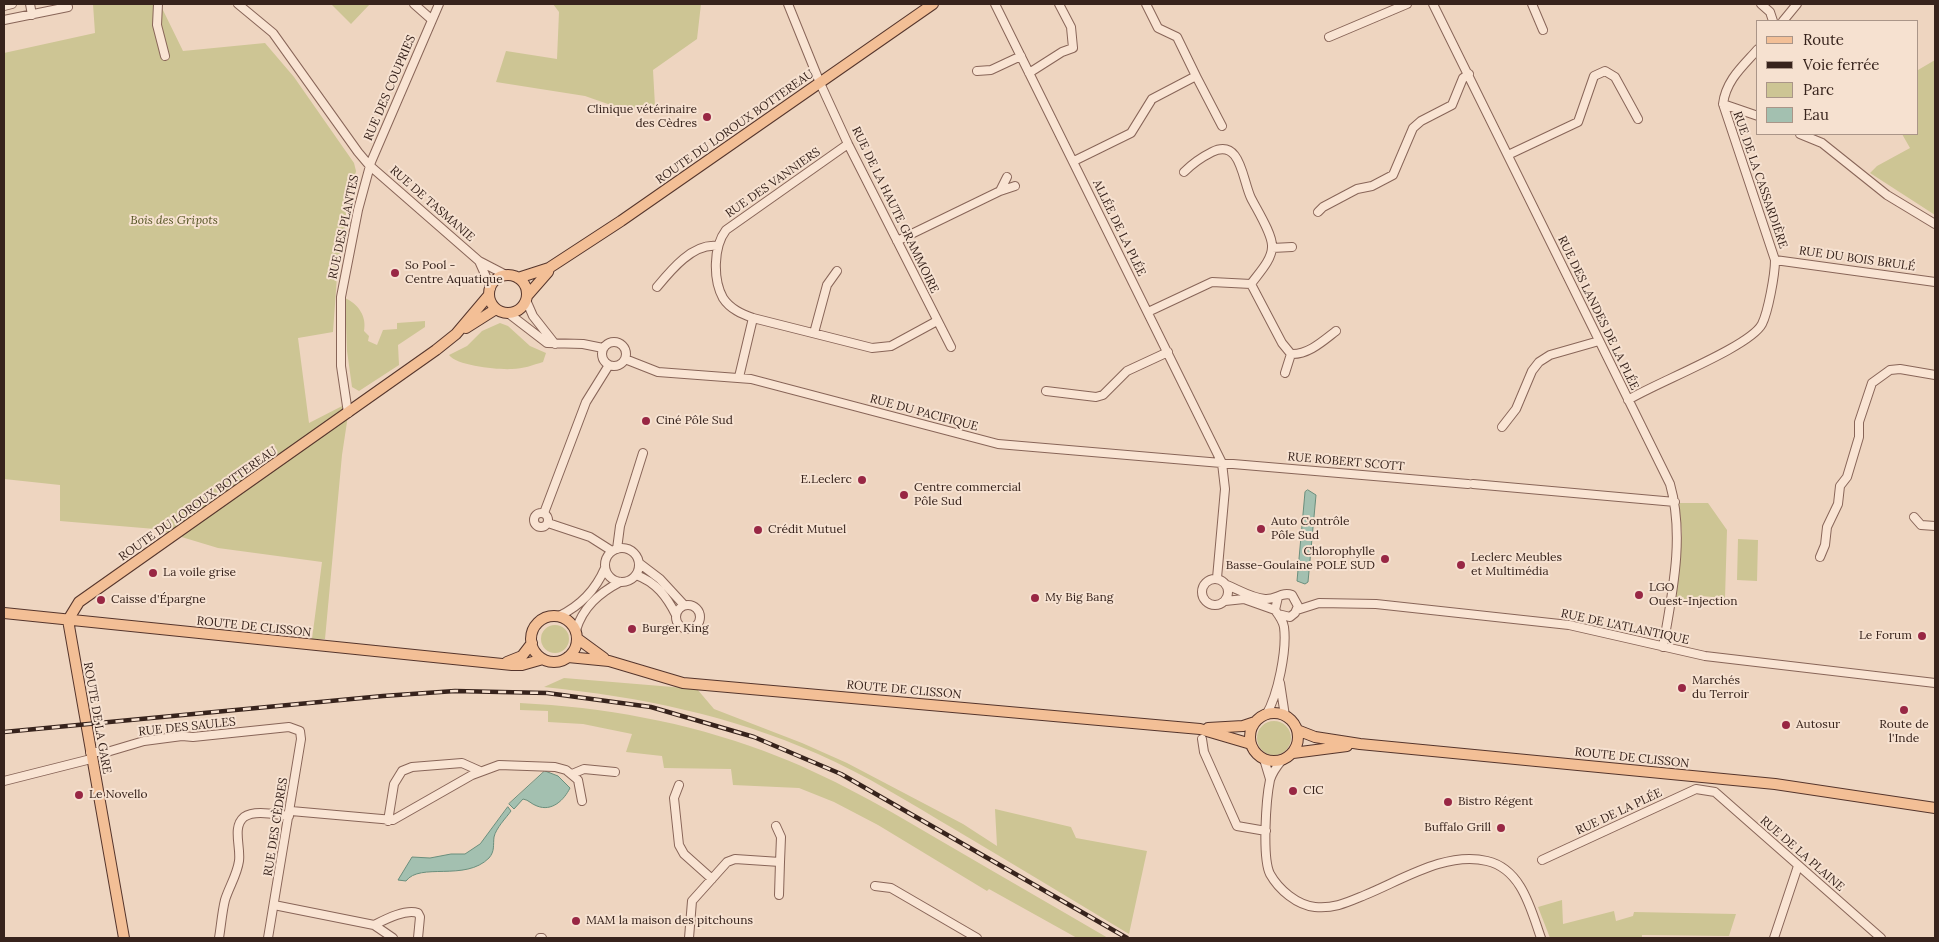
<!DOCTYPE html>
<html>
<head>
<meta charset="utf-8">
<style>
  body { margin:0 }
  #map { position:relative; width:1939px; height:942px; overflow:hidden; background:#eed5c0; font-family:Lora,serif }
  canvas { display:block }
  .frame { position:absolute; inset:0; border:5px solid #37231c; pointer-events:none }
  .legend { position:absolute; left:1756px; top:20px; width:162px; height:115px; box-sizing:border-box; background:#f6e1d0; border:1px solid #aa9588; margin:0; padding:6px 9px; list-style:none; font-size:15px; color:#37231c }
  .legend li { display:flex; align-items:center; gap:10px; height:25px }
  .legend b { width:25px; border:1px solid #aa9588 }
</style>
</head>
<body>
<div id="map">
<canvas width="1939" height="942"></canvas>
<div class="frame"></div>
<ul class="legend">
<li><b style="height:6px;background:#f3bf96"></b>Route</li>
<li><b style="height:6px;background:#37231c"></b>Voie ferrée</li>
<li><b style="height:14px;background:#cdc594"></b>Parc</li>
<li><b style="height:14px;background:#a3c0b0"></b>Eau</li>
</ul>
</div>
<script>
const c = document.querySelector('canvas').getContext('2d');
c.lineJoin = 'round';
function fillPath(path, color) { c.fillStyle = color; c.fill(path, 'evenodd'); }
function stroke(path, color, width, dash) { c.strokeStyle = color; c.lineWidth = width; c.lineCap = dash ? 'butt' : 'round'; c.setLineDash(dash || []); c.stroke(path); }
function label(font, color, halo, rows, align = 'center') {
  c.font = font + ' Lora,serif'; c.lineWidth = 4; c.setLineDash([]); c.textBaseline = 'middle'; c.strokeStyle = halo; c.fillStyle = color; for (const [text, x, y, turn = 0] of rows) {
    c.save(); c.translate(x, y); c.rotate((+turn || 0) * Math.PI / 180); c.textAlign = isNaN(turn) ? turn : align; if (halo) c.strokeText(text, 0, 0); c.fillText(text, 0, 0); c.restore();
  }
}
const green = new Path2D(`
  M93,4h67l23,47 82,-8 29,34 60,86 2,8 -18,91 -5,70 -35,6 11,85 41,-21 -8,53 -17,184h-13l10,-77 -104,-14 -63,-19 -95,-8v-36l-56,-6v-426l91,-20z
  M331,4h39l-19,20z
  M553,4h148l-4,35 -44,31 2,36 -30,4 -40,-14 -89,-14 10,-31 51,8 2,-47z
  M1935,60v155l-65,-42 7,-7 33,-18 -8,-14h16v-64z
  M345,298c13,6 22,18 19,33l5,5 -1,5 9,4 6,-15 14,-1v-6l28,-2v6l-27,18 1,20 -40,26 -7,-4 -5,-36z
  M500,323l8,3 22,20 16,7 -3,9c-10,3 -20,7 -31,7 -13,1 -55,-3 -63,-14l18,-9 15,-15z
  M1679,503h29l19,27 -2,68 -24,-2 -25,5 6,-68z
  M1738,539l20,1 -1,41 -20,-1z
  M541 639a14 14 0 1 1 28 0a14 14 0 1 1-28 0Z
  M564,678l133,11 17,20 88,34 45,20 116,61 34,22 -2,-37 76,18 5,11 71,13 -18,83c-58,-35 -116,-70 -175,-105 -44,-26 -88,-54 -136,-75 -88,-39 -178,-57 -274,-67z
  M520,703c83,4 166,19 244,48 65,24 125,59 184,94 53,31 107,62 160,93h-31l-88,-49 -2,2 -109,-66 -44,-23 -35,-14 -66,-3 -2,-16 -67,-1 -2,-12 -36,-4 6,-18 -49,-10 -35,-2v-11l-28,-1z
  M1257 738a17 17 0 1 1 34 0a17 17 0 1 1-34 0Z
  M1562,900l1,24 51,-13 2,10 17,-5 1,-4 102,2 -7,22 -87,-1v3h-92l-12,-31z`);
const water = new Path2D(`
  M1308,490l8,5 -8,87 -3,2 -8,-3 8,-89z
  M545,771l13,5 12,12c-6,12 -18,24 -33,18 -6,-2 -8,-6 -14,-7l-9,10 -5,-5z
  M508,807l3,4c-5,7 -15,17 -17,26 -1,8 1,14 -5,21 -24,24 -69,4 -83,23l-8,-1 14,-23 18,1 21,-4h14l15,-10z`);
const minor = new Path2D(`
  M30,4l2,11
  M158,4l-1,21 8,31
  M238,4l35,29 85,119 11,13 110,96 27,14
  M414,4l17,15
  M788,4l32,79 28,61 103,203
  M995,4l227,459 3,26 -8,89
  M1433,4l237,480c15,53 2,110 -7,163
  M1532,4l11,26
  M1761,4l9,8 3,9
  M4,6l8,-2
  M4,20l64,-13
  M1783,21l14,-17
  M1329,37l78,-33
  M977,71l14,-1 30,-14
  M1029,73l33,-21 11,-4 -2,-21 -12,-23
  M1196,76l26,50
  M1723,104l35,12
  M1800,134l22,9 65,52 48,29
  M848,144l-122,86c-13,17 -13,50 -3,68 7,11 19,16 30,20l119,30 19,-2 46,-25
  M1508,155l70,-33 16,-46 11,-5 10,6 23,42
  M1074,161l57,-28 21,-34 44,-23 -19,-39 -19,-9 -12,-24
  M1000,191l15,-5
  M1318,212l5,-5 34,-18 15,-3 21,-11 20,-47 8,-7 31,-16 11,-27 6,-4
  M897,241l103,-50 7,-14
  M1272,248l20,-1
  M1775,260l160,22
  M479,261l12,27
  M1251,284l31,59 9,11c17,1 32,-13 45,-23
  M657,287c14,-17 36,-44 60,-41
  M526,300l7,16 22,28
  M1148,312l64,-30 39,2c7,-10 21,-24 21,-37 1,-12 -15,-37 -21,-49 -9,-19 -10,-60 -39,-46 -12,6 -19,11 -28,20
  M508,313l39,30 36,1 20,4
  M814,333l13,-48 10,-14
  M602 354a12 12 0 1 1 24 0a12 12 0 1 1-24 0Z
  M625,359l33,13 93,7 247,65 470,40
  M1285,373l6,-19
  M739,377l14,-59
  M1046,391l50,6 7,-2 24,-24 41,-19
  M1628,400c27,-17 122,-53 134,-76 6,-12 13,-49 13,-64l-52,-156c3,-24 20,-38 35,-55
  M348,413l-7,-47v-69l17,-87 13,-48 68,-158
  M1502,427l14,-18 16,-38 7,-9 11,-7 49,-14
  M1473,484l202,18
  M544,513l42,-111 23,-37
  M534 520a7 7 0 1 1 14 0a7 7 0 1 1-14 0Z
  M1914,517l7,8 14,1
  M548,523l42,14 22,14
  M605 565a17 17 0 1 1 34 0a17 17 0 1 1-34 0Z
  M617,549l3,-23 23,-73
  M1820,557l5,-12 2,-18 11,-23 2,-18 7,-9 12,-40v-15l13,-39 18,-13 10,-1 35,6
  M639,563l21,16 24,26
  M636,575c20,7 31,22 40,40
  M1202 592a13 13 0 1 1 26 0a13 13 0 1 1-26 0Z
  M1227,585c12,5 25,13 38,14 11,1 17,-8 27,-4l6,11 -3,7 -5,4 -12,-3
  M1225,601l19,-2 31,11
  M676 617a12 12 0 1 1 24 0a12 12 0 1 1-24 0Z
  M1297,610l22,-7 57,1 193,21 136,31 230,27
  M559,616c21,-10 37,-27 46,-48
  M576,630c7,-23 23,-37 44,-48
  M1280,683l5,33
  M1266,715c12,-20 21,-65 18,-88 -1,-6 -6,-13 -9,-17l3,-13
  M1202,739l2,13 33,74 29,5
  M90,752h17l37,-11 38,-5 11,1 96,-10 11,4 1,8 -33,199
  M1264,759l6,20
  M1282,760c-5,6 -10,13 -12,20 -4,19 -8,78 0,94 9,16 27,31 45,33 19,2 33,-5 50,-12 37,-15 81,-44 122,-34 35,8 44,49 54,77
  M572,774l12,-5 31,3
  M4,781l87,-22
  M679,785l-5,13 5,47 5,9 28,25
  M291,811l102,9 79,-45 27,-10 56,2 11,3 12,10 4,21
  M388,821l6,-37 8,-13 10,-4 50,-4 18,8
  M1542,860l154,-71 19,3 166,146
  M875,886l16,2 86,50
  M779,895l1,-33
  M274,905l100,20 19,13
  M374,925c12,-6 31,-16 44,-12l2,4 -2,21
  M219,938c2,-12 3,-26 6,-38 4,-13 12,-25 14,-39 2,-14 -7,-34 5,-44 11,-8 33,-2 45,-1
  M540,938h2
  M689,938l3,-37 35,-39 8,-3 45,3 1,-25 -5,-11
  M1774,938l24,-72`);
const major = new Path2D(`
  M489 294a19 19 0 1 1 38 0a19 19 0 1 1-38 0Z
  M518,278l31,-10 72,-47 312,-217
  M527,296l21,-24 1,-4
  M466,328l30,-19
  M4,613l508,52h10l21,-6
  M531 639a23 23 0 1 1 46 0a23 23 0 1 1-46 0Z
  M68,620l11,-18 357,-252 20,-16 33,-39
  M68,620l56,318
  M578,639l26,19
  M568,657l41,4 74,22 517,46 51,15
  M507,662l15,-6 10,-13
  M1250 737a24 24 0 1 1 48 0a24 24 0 1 1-48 0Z
  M1208,728l35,-2 12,-4
  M1297,730l18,7 45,7 415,40 160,24
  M1293,753l54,-7`);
const rail = new Path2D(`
  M4,732l379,-36 72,-5 92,2 104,14 103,30 87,37 286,164`);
const markers = [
  [707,117,5,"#982744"],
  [395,273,5,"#982744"],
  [646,421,5,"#982744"],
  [862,480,5,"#982744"],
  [904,495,5,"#982744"],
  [1261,529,5,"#982744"],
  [758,530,5,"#982744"],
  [1385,559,5,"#982744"],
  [1461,565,5,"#982744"],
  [153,573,5,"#982744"],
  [1639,595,5,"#982744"],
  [1035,598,5,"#982744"],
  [101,600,5,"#982744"],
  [632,629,5,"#982744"],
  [1922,636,5,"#982744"],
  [1682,688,5,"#982744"],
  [1904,710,5,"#982744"],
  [1786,725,5,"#982744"],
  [1293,791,5,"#982744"],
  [79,795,5,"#982744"],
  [1448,802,5,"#982744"],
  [1501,828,5,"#982744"],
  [576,921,5,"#982744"]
];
const streetNames = [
  ["RUE DES COUPRIES",390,88,-67],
  ["ROUTE DU LOROUX BOTTEREAU",735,127,-35],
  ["RUE DE LA CASSARDIÈRE",1760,180,71],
  ["RUE DES VANNIERS",773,183,-35],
  ["RUE DE TASMANIE",432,204,41],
  ["RUE DE LA HAUTE GRAMMOIRE",895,210,64],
  ["RUE DES PLANTES",344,227,-78],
  ["ALLÉE DE LA PLÉE",1119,228,64],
  ["RUE DU BOIS BRULÉ",1857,259,8],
  ["RUE DES LANDES DE LA PLÉE",1598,313,64],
  ["RUE DU PACIFIQUE",924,413,15],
  ["RUE ROBERT SCOTT",1346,462,5],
  ["ROUTE DU LOROUX BOTTEREAU",198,504,-35],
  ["ROUTE DE CLISSON",254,627,6],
  ["RUE DE L'ATLANTIQUE",1625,627,12],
  ["ROUTE DE CLISSON",904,690,5],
  ["ROUTE DE LA GARE",97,718,80],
  ["RUE DES SAULES",187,727,-6],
  ["ROUTE DE CLISSON",1632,758,6],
  ["RUE DE LA PLÉE",1619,812,-25],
  ["RUE DES CÈDRES",276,827,-81],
  ["RUE DE LA PLAINE",1802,854,41]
];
const poiNames = [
  ["Clinique vétérinaire",697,110,"right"],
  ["des Cèdres",697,124,"right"],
  ["So Pool -",405,266],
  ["Centre Aquatique",405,280],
  ["Ciné Pôle Sud",656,421],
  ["E.Leclerc",852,480,"right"],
  ["Centre commercial",914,488],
  ["Pôle Sud",914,502],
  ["Auto Contrôle",1271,522],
  ["Pôle Sud",1271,536],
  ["Crédit Mutuel",768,530],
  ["Chlorophylle",1375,552,"right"],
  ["Basse-Goulaine POLE SUD",1375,566,"right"],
  ["Leclerc Meubles",1471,558],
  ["et Multimédia",1471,572],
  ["La voile grise",163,573],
  ["LGO",1649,588],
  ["Ouest-Injection",1649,602],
  ["My Big Bang",1045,598],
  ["Caisse d'Épargne",111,600],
  ["Burger King",642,629],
  ["Le Forum",1912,636,"right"],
  ["Marchés",1692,681],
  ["du Terroir",1692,695],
  ["Autosur",1796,725],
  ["Route de",1904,725,"center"],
  ["l'Inde",1904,739,"center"],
  ["CIC",1303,791],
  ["Le Novello",89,795],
  ["Bistro Régent",1458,802],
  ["Buffalo Grill",1491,828,"right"],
  ["MAM la maison des pitchouns",586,921]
];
const parkNames = [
  ["Bois des Gripots",174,221]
];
fillPath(green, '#cdc594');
fillPath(water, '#a3c0b0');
stroke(water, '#6a8e7c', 1);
stroke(minor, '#886558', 10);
stroke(major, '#55352c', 12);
stroke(minor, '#f9e4d3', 8);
stroke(major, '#f3bf96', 10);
stroke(rail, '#37231c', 4.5);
stroke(rail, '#f6e1d0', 2.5, [8]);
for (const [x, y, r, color] of markers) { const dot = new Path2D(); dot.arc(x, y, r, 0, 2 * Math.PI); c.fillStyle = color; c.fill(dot); stroke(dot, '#f6e1d0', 2); }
label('12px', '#37231c', '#f6e1d0', streetNames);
label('12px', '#37231c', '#f6e1d0', poiNames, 'left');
label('italic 12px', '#545423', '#f6e1d0', parkNames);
</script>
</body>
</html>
